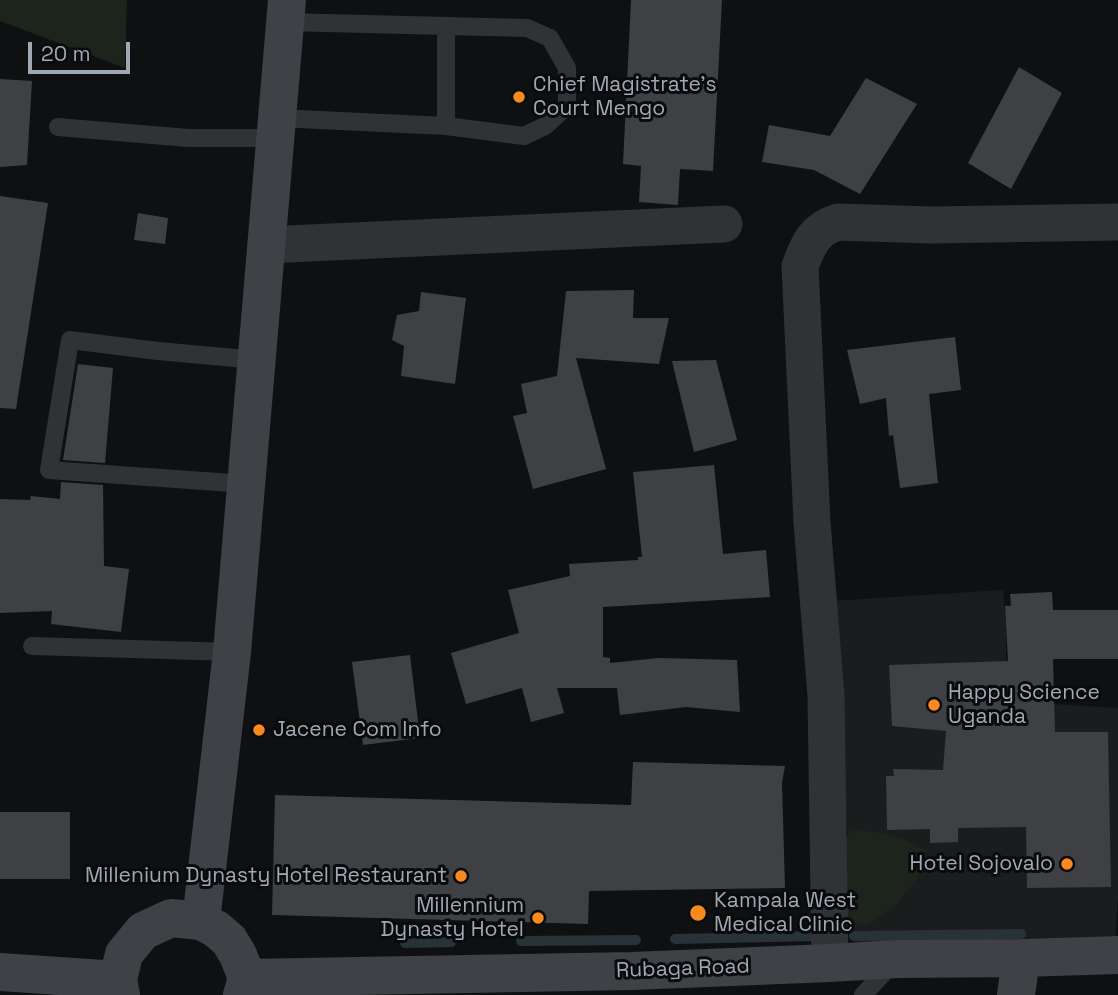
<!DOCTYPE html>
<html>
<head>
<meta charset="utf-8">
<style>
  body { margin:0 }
  #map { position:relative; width:1118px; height:995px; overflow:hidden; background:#0f1011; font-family:"Space Grotesk",sans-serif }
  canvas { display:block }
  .scale { position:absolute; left:28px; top:42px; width:102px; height:32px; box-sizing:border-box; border:4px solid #a0a9b3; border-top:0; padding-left:9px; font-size:21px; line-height:24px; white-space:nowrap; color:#a0a9b3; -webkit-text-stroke:5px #0a0b0c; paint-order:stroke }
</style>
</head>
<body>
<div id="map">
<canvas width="1118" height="995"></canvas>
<div class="scale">20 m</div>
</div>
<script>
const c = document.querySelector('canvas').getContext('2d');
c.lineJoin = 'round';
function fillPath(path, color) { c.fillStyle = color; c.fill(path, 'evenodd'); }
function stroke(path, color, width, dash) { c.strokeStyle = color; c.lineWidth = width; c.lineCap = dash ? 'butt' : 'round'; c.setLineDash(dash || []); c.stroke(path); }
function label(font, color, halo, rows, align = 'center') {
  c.font = font + ' "Space Grotesk",sans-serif'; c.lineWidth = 6; c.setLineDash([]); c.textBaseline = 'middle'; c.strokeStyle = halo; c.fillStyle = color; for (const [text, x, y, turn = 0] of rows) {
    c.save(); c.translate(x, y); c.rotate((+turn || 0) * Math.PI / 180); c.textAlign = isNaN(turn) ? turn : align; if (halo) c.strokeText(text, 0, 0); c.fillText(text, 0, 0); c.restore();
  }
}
const built = new Path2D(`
  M1003,590l3,36v75l112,7v189l-3,39 -260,7 -24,-342z`);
const green = new Path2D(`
  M0,0h127l-2,68 -125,-47z
  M852,830c26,1 52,5 73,21l-8,27 -19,25 -31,22 -21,-5 -34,-42z`);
const stream = new Path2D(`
  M854,936l167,-2
  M675,939l143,-3
  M521,941l115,-1
  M405,943l46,-1`);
const building = new Path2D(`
  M631,0h91l-9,171 -33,-2 -2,36 -39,-3 2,-36 -18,-2z
  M1019,67l43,26 -51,96 -43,-26z
  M866,78l51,26 -57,90 -46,-24 -52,-8 7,-37 61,11z
  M0,79l32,2 -5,84 -27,2z
  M0,196l48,7 -32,206 -16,-1z
  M138,213l30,5 -3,26 -31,-4z
  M634,290l-1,28h36l-10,46 -83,-6 30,111 -73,20 -20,-73 14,-3 -6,-29 36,-8 9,-85z
  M421,292l45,6 -11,86 -54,-8 3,-30 -12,-6 5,-25 22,-4z
  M955,337l6,53 -32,4 9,89 -38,5 -7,-53 -4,1 -3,-38 -26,6 -13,-54z
  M716,360l21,80 -43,12 -22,-91z
  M78,364l35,4 -8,95 -42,-3z
  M714,465l9,89 43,-4 4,47 -167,10v50l7,1v5l49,-5 78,2 3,52 -54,-5 -66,8 -3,-27h-60l7,25 -33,9 -9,-34 -56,16 -15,-51 68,-20 -11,-43 62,-14 -1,-12 69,-4v-3h4l-9,-85z
  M61,482l42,3 1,81 25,3 -8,63 -70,-8 1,-13 -52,2v-114l30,1 1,-4 29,3z
  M1052,592l1,18h65v49h-65l2,73h53l3,155 -84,1 -1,-61 -68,1v14l-28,1v-14l-43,1 -1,-54h8l-1,-7 50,1 3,-39 -54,-5 -3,-61 119,-4 -3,-55h6l-1,-12z
  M410,655l10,83 -57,7 -11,-83z
  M633,762l152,4 -3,17 3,105 -196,3 -1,33 -316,-9 3,-120 356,10z
  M0,812h70v67h-70z`);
const lane = new Path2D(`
  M446,26v100
  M277,118l169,8 78,10 21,-10 22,-20v-38l-17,-30 -23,-10 -242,-6
  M58,127l130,11h88
  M246,484l-197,-14 21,-130 88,11 99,9
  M32,646l200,6
  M863,995l31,-33`);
const street = new Path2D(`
  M266,245l458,-21
  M830,963l-4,-267 -14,-174 -12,-256c8,-21 14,-37 38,-44l93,3 187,-3`);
const secondary = new Path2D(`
  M201,921l31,-269 55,-652
  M0,972l118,8
  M247,978l385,-7 198,-8 67,-4 124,-1 97,-3
  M121,995l-3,-15 6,-26 19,-23 28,-13 30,3 15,8 13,11 9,15 9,23 -5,17
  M1016,995l5,-37`);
const markers = [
  [519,97,7,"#fa8a1e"],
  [934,705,7,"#fa8a1e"],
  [259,730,7,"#fa8a1e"],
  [1067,864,7,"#fa8a1e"],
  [461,876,7,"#fa8a1e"],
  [698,913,9,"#fa8a1e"],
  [538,918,7,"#fa8a1e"]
];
const poiNames = [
  ["Chief Magistrate's",533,85],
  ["Court Mengo",533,109],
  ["Happy Science",948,693],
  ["Uganda",948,717],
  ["Jacene Com Info",273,730],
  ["Hotel Sojovalo",1053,864,"right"],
  ["Millenium Dynasty Hotel Restaurant",447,876,"right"],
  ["Kampala West",714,901],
  ["Medical Clinic",714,925],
  ["Millennium",524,906,"right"],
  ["Dynasty Hotel",524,930,"right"]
];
const streetNames = [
  ["Rubaga Road",683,969,-2]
];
fillPath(built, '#1b1c1e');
fillPath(green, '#1c241c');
stroke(stream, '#283337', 10);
fillPath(building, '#3e4044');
stroke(lane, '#303236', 18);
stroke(street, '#303236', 37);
stroke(secondary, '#3e4146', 38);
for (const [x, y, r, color] of markers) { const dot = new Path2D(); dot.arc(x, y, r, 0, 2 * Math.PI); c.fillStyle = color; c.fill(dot); stroke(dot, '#0a0b0c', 2.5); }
label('21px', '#a0a9b3', '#0a0b0c', poiNames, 'left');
label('21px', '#a0a9b3', '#0a0b0c', streetNames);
</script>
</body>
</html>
